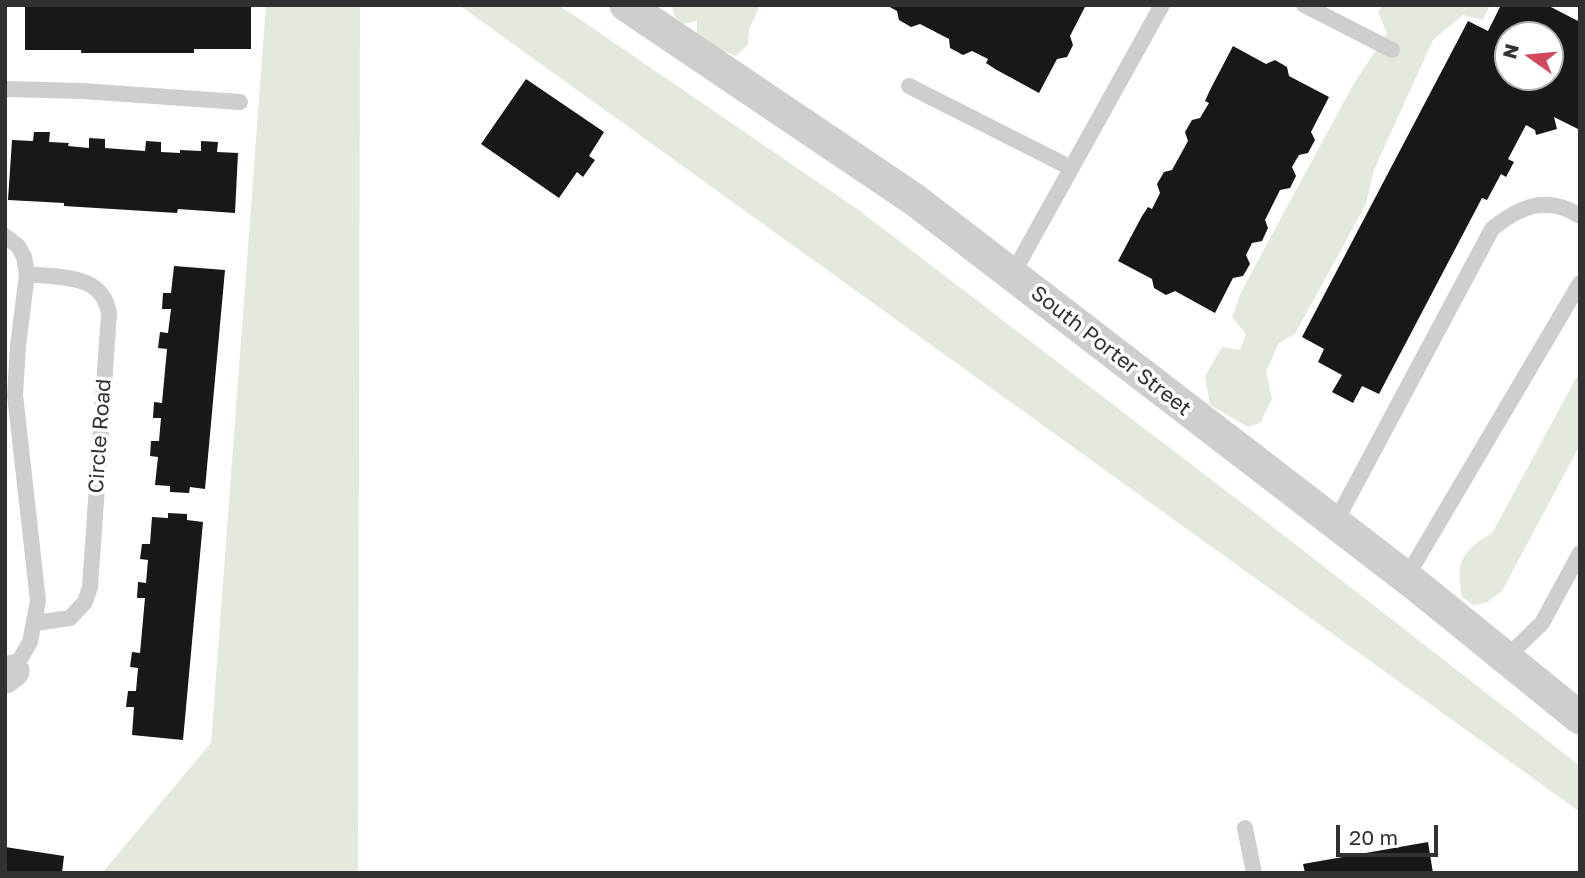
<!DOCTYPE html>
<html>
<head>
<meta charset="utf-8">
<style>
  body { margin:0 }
  #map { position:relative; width:1585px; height:878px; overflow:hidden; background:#fff; font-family:"Golos Text",sans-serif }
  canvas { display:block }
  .frame { position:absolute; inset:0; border:7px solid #313131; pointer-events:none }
  .north { position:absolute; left:1494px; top:21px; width:70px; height:70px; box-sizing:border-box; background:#fff; border:2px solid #adadad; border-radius:50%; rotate:285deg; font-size:19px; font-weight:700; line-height:28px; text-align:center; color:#313131 }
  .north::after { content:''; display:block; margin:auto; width:24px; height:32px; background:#d1495a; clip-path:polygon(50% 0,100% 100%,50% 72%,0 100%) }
  .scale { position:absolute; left:1336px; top:825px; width:102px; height:32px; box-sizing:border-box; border:4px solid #313131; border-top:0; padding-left:9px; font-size:21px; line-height:24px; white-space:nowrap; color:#313131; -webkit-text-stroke:5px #fff; paint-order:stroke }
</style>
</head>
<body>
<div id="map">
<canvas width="1585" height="878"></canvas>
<div class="frame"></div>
<div class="north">N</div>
<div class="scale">20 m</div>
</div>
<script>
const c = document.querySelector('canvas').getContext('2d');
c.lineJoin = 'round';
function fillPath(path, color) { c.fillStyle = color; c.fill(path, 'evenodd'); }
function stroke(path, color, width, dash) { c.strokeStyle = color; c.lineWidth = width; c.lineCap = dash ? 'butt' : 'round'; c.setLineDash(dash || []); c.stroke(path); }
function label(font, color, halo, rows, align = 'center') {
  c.font = font + ' "Golos Text",sans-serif'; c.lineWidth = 7; c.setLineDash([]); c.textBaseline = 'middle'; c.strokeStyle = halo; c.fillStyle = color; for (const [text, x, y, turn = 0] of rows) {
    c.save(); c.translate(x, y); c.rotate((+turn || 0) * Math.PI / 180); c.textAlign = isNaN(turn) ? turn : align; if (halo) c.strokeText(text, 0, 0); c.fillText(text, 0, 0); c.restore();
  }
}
const green = new Path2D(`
  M266,5h94l-2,868h-256l109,-130z
  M459,5h99l20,13 282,193 408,312 312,243v46z
  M672,5h88l-11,25 -1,14 -12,12 -19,-8 -20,-13v-14l-14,3 -9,-8z
  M1383,5h107l-7,15 -20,-5 -30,25 -59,130 -8,34 -71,130 -16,9 -13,29 6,27 -12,24 -12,4 -38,-22 -5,-29 17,-29 18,3 6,-16 -14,-17 10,-27 111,-205 34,-52 -9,-21z
  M1580,371v74l-78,146 -16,12 -13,2 -11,-8c-7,-35 0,-46 30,-64z`);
const building = new Path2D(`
  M25,5h226v44h-57v4h-113v-3h-56z
  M886,5h200l-16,31 3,9 -6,12 -10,2 -18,34 -44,-24 -9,-6 2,-4 -16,-8 -9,4 -13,-7 -1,-9 -29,-15 -9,3 -12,-7 -2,-9z
  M1501,5h46l33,17v108l-26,-13 3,12 -21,6 -1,-5 -9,-5 -18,34 6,3 -8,15 -5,-3 -14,26 -5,-2 -103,196 -17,-8 -9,17 -21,-11 10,-17 -24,-13 6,-13 -22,-12 166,-316 20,10zM1508,35h42v42h-42z
  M1233,46l33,18 9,-4 12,7 2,9 40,21 -18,35 4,8 -7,13 -9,2 -7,12 4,9 -6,12 -10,2 -15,30 3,8 -6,13 -10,2 -6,12 4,9 -7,12 -10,2 -18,35 -40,-22 -9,4 -12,-7 -2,-9 -34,-18 24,-45 6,-9 4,2 8,-16 -3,-9 7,-12 8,-2 16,-29 -3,-9 7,-12 8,-2 9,-15 -4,-2 5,-11z
  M526,79l78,53 -15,24 6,4 -12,17 -6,-5 -18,26 -78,-54z
  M34,132h16l-1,10 20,1 -1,3 21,2v-10l16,1v9l40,3 1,-10 15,1v10l19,1v-3l21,1v-10l17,1 -1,10 21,1 -3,60 -57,-4 -1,4 -113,-7v-3l-56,-3 4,-60 21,1z
  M174,266l51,4 -20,219 -15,-2 -1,6 -19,-1v-6l-15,-1 3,-28 -8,-1 1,-15h8l2,-23h-8l1,-16 8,1 5,-54 -9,-1 2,-16 8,1 3,-24h-9l1,-16h8z
  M168,513l19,1v6l16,2 -20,218 -51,-5 2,-28h-8l2,-16h8l2,-23 -8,-1 2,-15 8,1 5,-55h-8l1,-16 8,1 2,-23 -8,-1 2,-15h8l2,-27 16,1z
  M1428,842l5,31h-128l-2,-9z
  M5,847l59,9 -2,17h-57z`);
const lane = new Path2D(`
  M1304,5l88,45
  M909,86l162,82
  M5,89l77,2 158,11
  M5,236l13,10 6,11 3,17 -9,72 -3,49 23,206 -8,41 -17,29
  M27,274c33,4 76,-1 82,40l-19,273 -5,15 -15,16 -35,5
  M1012,275l150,-270
  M1335,523l157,-294c28,-23 55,-34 88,-13
  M1406,578l174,-295
  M1507,657l35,-34 38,-70
  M1245,828l9,45`);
const street = new Path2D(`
  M626,5l289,195 501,385 164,133
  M5,677l8,-6`);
const streetNames = [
  ["South Porter Street",1111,351,38],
  ["Circle Road",100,436,-86]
];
fillPath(green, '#e4e9dd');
fillPath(building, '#181818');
stroke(lane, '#cecece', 16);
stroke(street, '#cecece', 33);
label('21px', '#313131', '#fff', streetNames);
</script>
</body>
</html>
